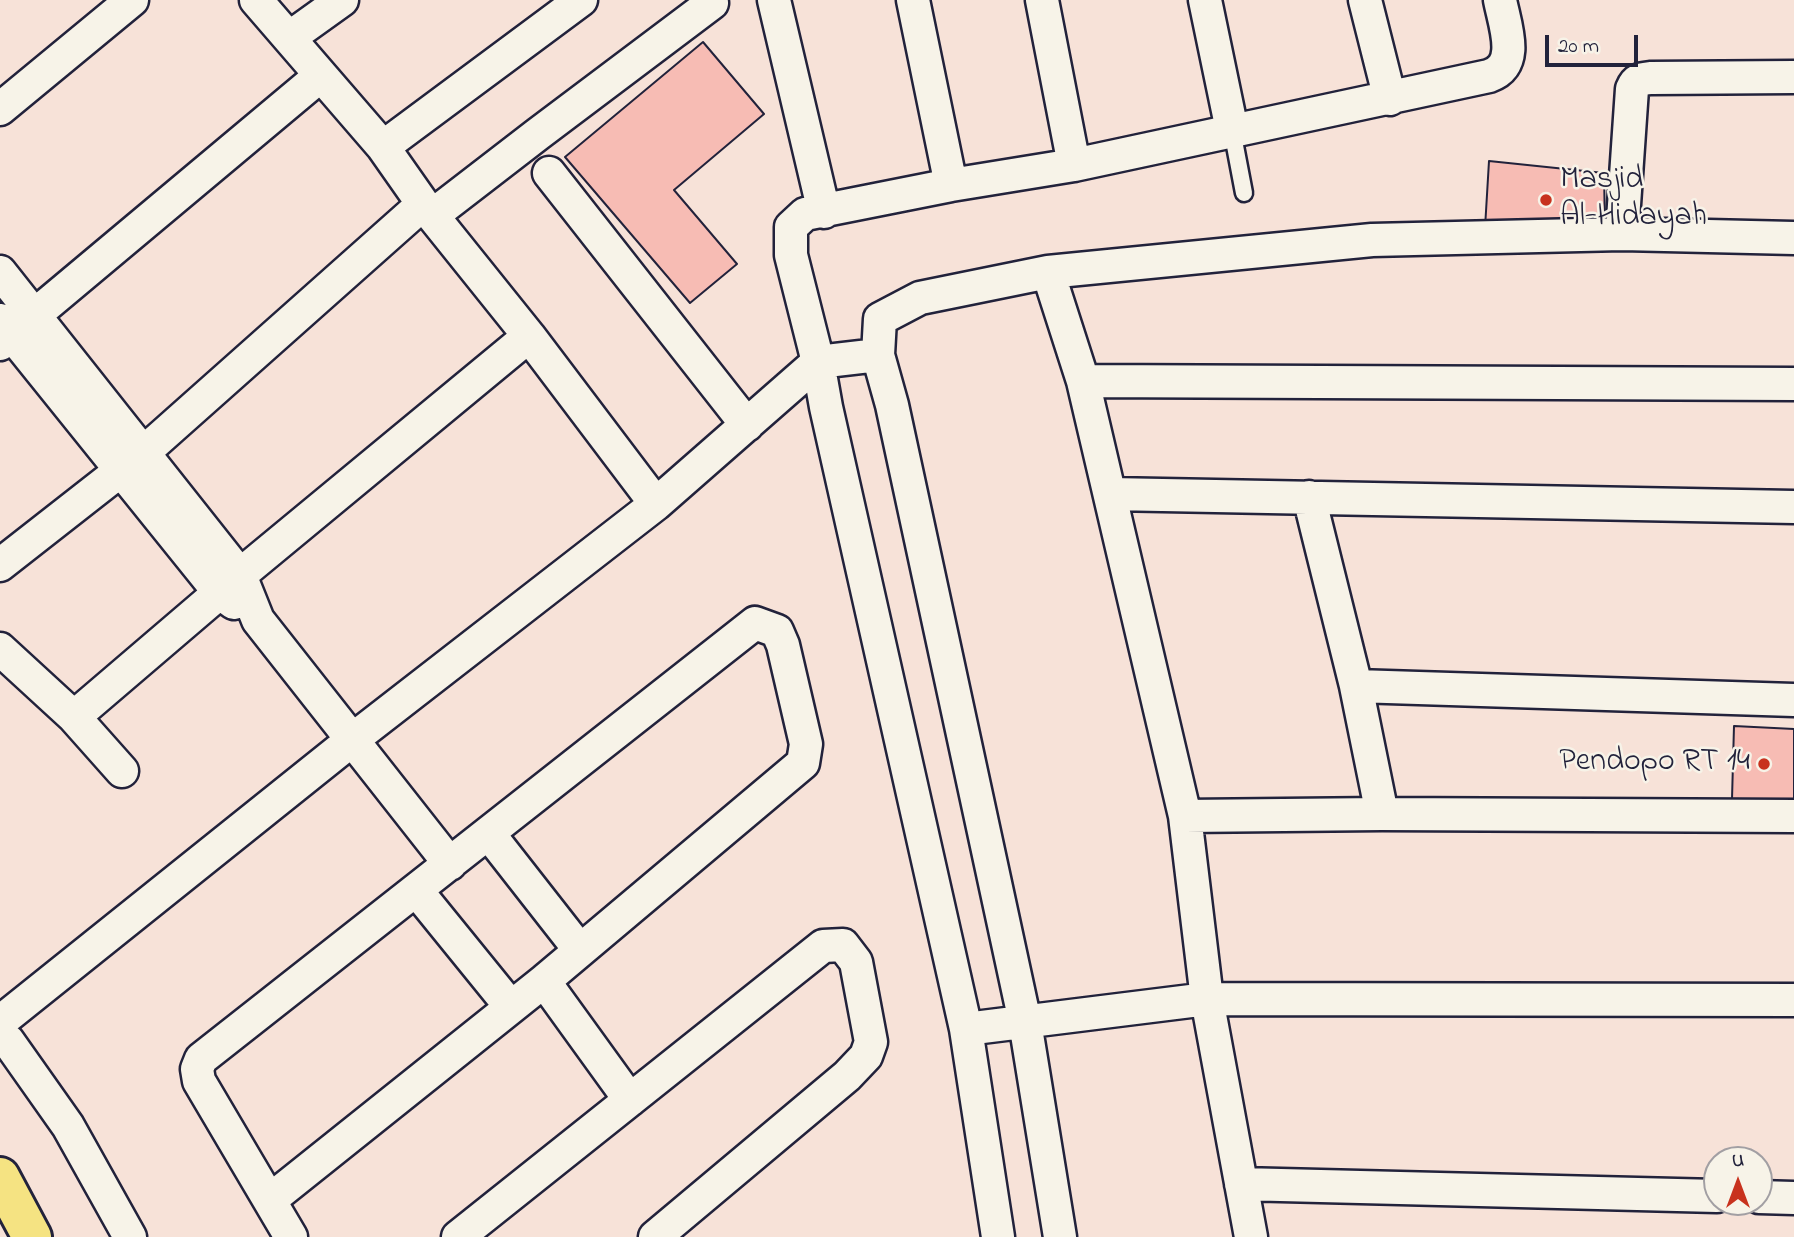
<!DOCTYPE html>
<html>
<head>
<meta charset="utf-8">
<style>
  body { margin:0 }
  #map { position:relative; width:1794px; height:1237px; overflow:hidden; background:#f7e2d8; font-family:"Indie Flower",sans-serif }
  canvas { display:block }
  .north { position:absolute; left:1703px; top:1146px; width:70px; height:70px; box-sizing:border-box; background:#f7f3e8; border:2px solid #a29fa3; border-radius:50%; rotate:0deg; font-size:19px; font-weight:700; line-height:28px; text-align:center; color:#22223b }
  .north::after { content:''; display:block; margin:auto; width:24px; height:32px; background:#c8321e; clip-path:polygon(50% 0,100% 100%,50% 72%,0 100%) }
  .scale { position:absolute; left:1545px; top:35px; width:93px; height:32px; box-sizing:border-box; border:4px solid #22223b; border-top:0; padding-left:9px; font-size:21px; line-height:24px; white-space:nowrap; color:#22223b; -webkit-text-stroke:5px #f7f3e8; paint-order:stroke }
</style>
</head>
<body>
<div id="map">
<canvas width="1794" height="1237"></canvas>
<div class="north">U</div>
<div class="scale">20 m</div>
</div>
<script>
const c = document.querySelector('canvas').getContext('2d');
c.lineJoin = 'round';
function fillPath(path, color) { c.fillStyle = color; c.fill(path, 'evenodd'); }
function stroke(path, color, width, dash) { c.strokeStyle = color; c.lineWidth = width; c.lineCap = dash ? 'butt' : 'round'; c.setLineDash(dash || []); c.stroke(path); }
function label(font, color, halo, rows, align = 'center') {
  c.font = font + ' "Indie Flower",sans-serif'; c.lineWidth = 5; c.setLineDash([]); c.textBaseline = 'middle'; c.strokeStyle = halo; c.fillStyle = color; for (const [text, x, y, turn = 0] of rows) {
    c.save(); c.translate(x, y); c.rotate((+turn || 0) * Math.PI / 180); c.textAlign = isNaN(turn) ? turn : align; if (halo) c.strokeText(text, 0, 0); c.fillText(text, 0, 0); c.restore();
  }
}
const building = new Path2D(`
  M703,42l61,72 -90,76 63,74 -47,39 -125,-146z
  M1489,161l115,12 1,54 -120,1z
  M1734,726l60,3v71l-62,-1z`);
const service = new Path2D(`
  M1232,130l12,63`);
const minor = new Path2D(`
  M256,0l127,147 40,57 106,132 127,168
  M774,0l50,212
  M913,0l38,185
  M1042,0l32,165
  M1205,0l27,130
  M1365,0l25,99
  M289,38l53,-38
  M0,109l132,-109
  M383,147l198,-147
  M549,173l198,252
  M433,215l105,-81 174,-131
  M1622,234l10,-145c4,-10 9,-10 19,-11l143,-1
  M0,272l240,303 18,45 192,244
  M1048,272l35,109 102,435 22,183 44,238
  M0,320l219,272 15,11
  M0,344l320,-268
  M1083,381l711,3
  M1110,494l684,13
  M1309,497l47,189 26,128
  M0,565l143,-112 280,-249
  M0,649l74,68 48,54
  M1356,686l438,14
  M74,717l166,-142 289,-239
  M1185,816l197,-2 412,2
  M489,834l90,115
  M416,890l95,117
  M544,981l86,119
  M0,1022l352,-282 304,-236 162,-142 60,-7
  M966,1029l241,-30 587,1
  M0,1034l8,7 60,85 62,111
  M1241,1184l476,12
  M1759,1197l35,1
  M270,1200l274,-219 259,-218 3,-19 -23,-99 -6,-14 -22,-8 -554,436 -4,10 2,12 92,156
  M458,1237l365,-291 20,-1 13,17 15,80 -5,14 -19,20 -192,161
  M998,1237l-32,-208 -140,-622 -8,-45 -27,-107v-28l14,-13 146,-29 123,-20 415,-89c32,-11 16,-50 11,-76
  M1060,1237l-35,-215 -133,-617 -14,-50 2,-36 40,-21 128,-26 324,-32 250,-6 172,4`);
const primary = new Path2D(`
  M0,1177l32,60`);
const markers = [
  [1546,200,7,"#c8321e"],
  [1764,764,7,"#c8321e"]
];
const poiNames = [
  ["Masjid",1560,182],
  ["Al-Hidayah",1560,219],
  ["Pendopo RT 14",1750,764,"right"]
];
fillPath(building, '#f7bcb4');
stroke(building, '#22223b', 2);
stroke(service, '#22223b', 21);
stroke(minor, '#22223b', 37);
stroke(primary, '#22223b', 44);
stroke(service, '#f7f3e8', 16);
stroke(minor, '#f7f3e8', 32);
stroke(primary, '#f5e382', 38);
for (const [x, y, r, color] of markers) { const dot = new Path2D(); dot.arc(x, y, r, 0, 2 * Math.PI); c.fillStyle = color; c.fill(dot); stroke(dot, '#f7f3e8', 2.5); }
label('32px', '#22223b', '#f7f3e8', poiNames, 'left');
</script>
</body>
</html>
